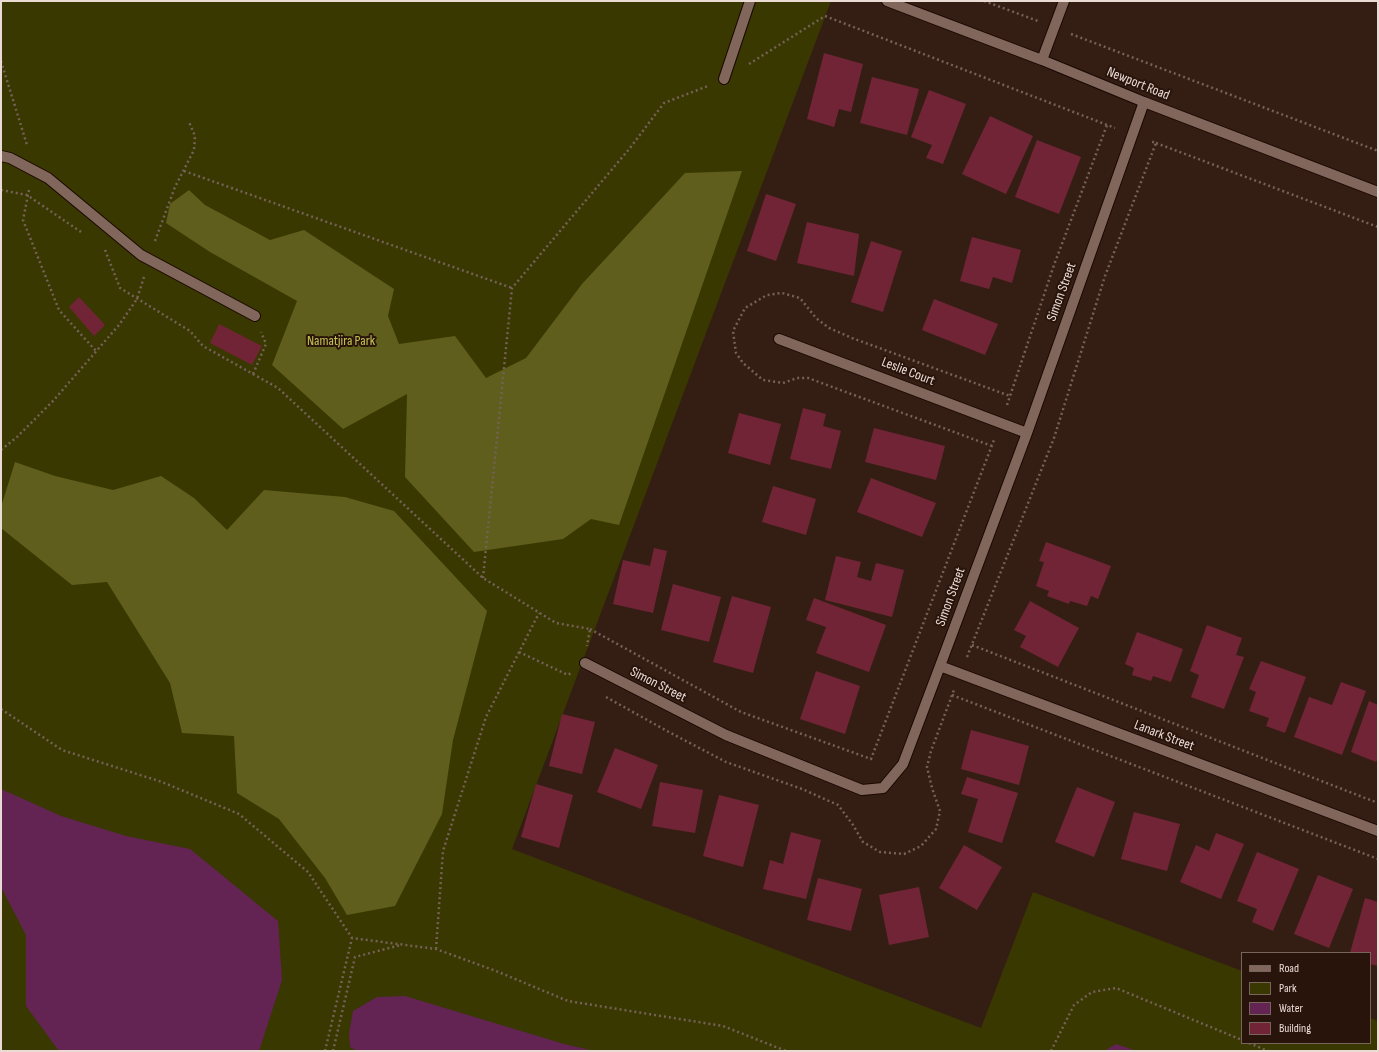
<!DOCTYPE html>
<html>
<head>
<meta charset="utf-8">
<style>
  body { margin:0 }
  #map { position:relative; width:1379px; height:1052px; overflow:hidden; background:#341e14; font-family:"Sofia Sans Condensed",sans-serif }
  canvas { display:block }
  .frame { position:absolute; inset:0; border:2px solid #ebdbd5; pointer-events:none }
  .legend { position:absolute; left:1241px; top:952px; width:130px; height:92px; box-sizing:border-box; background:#29140b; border:1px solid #77645c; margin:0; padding:5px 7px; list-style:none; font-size:12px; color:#ebdbd5 }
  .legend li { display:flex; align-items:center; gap:8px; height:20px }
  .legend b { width:20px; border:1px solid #77645c }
</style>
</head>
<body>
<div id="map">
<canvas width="1379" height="1052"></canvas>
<div class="frame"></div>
<ul class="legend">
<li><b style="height:5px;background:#81665b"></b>Road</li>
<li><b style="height:11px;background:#393801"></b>Park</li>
<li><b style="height:11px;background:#632453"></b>Water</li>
<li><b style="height:11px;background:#712435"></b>Building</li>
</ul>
</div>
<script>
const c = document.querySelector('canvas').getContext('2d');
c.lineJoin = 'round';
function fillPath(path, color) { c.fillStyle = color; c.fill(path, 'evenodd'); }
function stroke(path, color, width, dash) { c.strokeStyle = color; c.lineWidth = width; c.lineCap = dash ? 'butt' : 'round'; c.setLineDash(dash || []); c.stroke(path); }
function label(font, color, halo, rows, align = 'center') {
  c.font = font + ' "Sofia Sans Condensed",sans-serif'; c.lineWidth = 4; c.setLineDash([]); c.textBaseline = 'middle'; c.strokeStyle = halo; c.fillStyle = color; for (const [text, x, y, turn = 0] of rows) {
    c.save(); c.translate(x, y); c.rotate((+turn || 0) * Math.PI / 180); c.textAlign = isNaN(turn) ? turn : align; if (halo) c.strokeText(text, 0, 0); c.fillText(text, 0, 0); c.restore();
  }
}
const green = new Path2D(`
  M1,1h830l-319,848 469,179 52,-136 209,79v72h128v-25l8,3v30h-1377z`);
const forest = new Path2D(`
  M742,171l-123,354 -28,-6 -28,20 -89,13 -69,-75 2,-83 -64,35 -71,-64 25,-64 -87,-49 -44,-29 4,-19 19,-14 16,15 65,35 34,-10 90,59 -6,27 11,28 56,-8 31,42 40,-20 56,-74 103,-111z
  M15,462l40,14 58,14 48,-14 33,22 33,32 37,-40 81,7 49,14 93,100 -34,129 -11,74 -47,92 -48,9 -22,-37 -46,-59 -42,-26 -3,-57 -52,-3 -12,-50 -63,-101 -35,3 -71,-57v-21z`);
const water = new Path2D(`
  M1,789l60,27 65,20 64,13 88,72 4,59 -23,71h-200l-33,-45v-71l-25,-48z
  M405,996l159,48 31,7h-238l-7,-4 -1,-14 4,-22 24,-14z
  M1116,1044l21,7h-33z`);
const building = new Path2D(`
  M824,53l39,11 -12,48 -12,-3 -5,18 -27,-8z
  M872,77l47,12 -12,46 -47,-12z
  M929,90l37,14 -23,60 -17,-6 6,-13 -21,-8z
  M990,116l43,20 -27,58 -44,-20z
  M1037,140l44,17 -22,57 -44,-17z
  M766,194l30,10 -20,57 -29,-10z
  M807,222l52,12 -5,42 -57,-13z
  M972,237l49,13 -9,33 -19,-6 -4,12 -29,-8z
  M871,241l31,10 -19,61 -32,-10z
  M79,297l26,28 -11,11 -25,-29z
  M934,299l64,25 -13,31 -63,-25z
  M219,324l43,22 -10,19 -42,-22z
  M803,408l23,6 -3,12 18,5 -10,38 -41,-10z
  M739,413l42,11 -11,41 -42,-12z
  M874,428l71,18 -9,34 -71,-18z
  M871,478l65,25 -14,34 -65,-25z
  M773,486l43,13 -10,36 -44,-13z
  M1046,542l65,24 -13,33 -7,-3 -4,10 -17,-5 -1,3 -22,-8 2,-5 -13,-5 8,-24 -5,-1z
  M654,548l13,3 -14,62 -40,-9 10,-44 27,6z
  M836,556l25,6 -4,15 14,4 5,-18 28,7 -12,47 -67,-17z
  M673,584l48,13 -12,45 -48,-12z
  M732,596l39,11 -18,66 -40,-11z
  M814,598l72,27 -17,47 -53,-19 10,-26 -20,-7z
  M1030,601l49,27 -21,39 -38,-20 6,-11 -12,-6z
  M1207,625l35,13 -6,17 8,2 -20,52 -33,-12 8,-22 -9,-4z
  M1137,632l46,17 -12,33 -18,-6 -2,5 -19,-6 2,-7 -9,-4z
  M1261,661l45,16 -21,56 -19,-7 3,-8 -20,-7 7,-19 -7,-3z
  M816,671l44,15 -15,48 -45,-15z
  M1341,682l25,9 -24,64 -48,-18 15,-40 23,8z
  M1369,701l9,4v53l-2,4 -25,-10z
  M562,714l33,8 -13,52 -33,-8z
  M971,730l58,16 -10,39 -58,-16z
  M615,748l43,17 -17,44 -44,-17z
  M967,777l51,16 -16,50 -34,-11 10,-33 -17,-5z
  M660,782l43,8 -8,43 -43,-7z
  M536,784l37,11 -14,53 -38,-11z
  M1077,787l38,15 -21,55 -39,-15z
  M719,795l40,10 -16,62 -40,-11z
  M1134,812l46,12 -13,47 -46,-12z
  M791,832l30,8 -15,59 -43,-10 7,-29 13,4z
  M1216,833l28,11 -23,55 -41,-17 16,-37 13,6z
  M964,845l38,22 -25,43 -38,-22z
  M1257,852l42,17 -26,62 -21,-9 5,-13 -20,-8z
  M1318,875l35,14 -24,59 -35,-14z
  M818,878l44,11 -11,42 -44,-11z
  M919,887l10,50 -40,8 -10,-50z
  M1365,898l13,4v64l-8,-2v-11h-20z`);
const path = new Path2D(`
  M984,1l54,20
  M1071,34l307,117
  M1,61l26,84
  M749,64l76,-48 290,112
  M1156,143l222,84
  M184,171l328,117
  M1,190l26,5 54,37
  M29,190l-6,30 36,90 37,41
  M155,241l20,-54 19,-37 1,-14 -6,-14
  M105,250l15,38 70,43 13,15 75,42 205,190 73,45 34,6 -3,17
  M253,374l13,-30 -5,-12
  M1007,405l47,-140 53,-140
  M992,446l-184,-68h-11l-14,5 -20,-3 -20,-17 -7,-10 -3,-22 12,-23 22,-13 15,-2 18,5 16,20 13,10 23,10 158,58
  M1,450l16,-13 36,-36 66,-76 18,-26 7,-22
  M483,578l29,-290 118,-140 34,-45 44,-17
  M590,629l151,83 130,47 123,-319
  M972,645l406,158
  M519,652l49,23 3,-2
  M967,657l87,-219 51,-162 51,-133 -6,-2
  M952,695l426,164
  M606,697l61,34 59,31 76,27 36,16 15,20 10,17 17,10 24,2 17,-8 15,-17 4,-18 -8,-23 -5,-21 4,-16 23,-61
  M1,709l61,41 100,32 77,32 69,58 44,66
  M436,949l7,-98 43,-134 53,-104
  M1249,1043l19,8
  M325,1051l27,-113 84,11 60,22 72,30 155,25 63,25
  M333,1051l22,-94 46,-12
  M1051,1051l23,-46 18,-13 24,-4 126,52`);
const minor = new Path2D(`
  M887,1l155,59 102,42 234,90
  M1042,60l22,-59
  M724,79l26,-78
  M1,156l9,2 38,20 93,77 114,61
  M779,339l248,94
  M585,663l141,72 136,55 21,-2 20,-24 37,-98 87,-233 117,-331
  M940,666l438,165`);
const streetNames = [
  ["Newport Road",1138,84,22],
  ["Simon Street",1062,292,-70],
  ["Leslie Court",908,372,21],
  ["Simon Street",951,597,-70],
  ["Simon Street",658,685,27],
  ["Lanark Street",1164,736,21]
];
const parkNames = [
  ["Namatjira Park",341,341]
];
fillPath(green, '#393801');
fillPath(forest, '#5f5e1c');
fillPath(water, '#632453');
fillPath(building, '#712435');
stroke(minor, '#1a0702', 12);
stroke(path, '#756158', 2.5, [2, 3]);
stroke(minor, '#81665b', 10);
label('14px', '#ebdbd5', '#29140b', streetNames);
label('14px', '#c7c651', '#29140b', parkNames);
</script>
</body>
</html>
